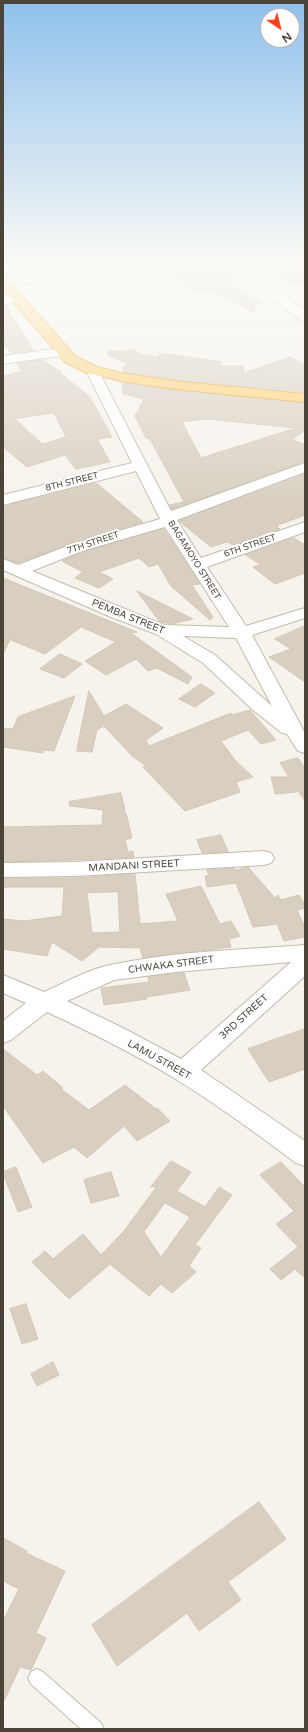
<!DOCTYPE html>
<html>
<head>
<meta charset="utf-8">
<style>
  body { margin:0 }
  #map { position:relative; width:308px; height:1732px; overflow:hidden; background:#f6f3ec; font-family:"Varela Round",sans-serif }
  canvas { display:block }
  .frame { position:absolute; inset:0; border:4px solid #4b4439; pointer-events:none }
  .north { position:absolute; left:260px; top:8px; width:40px; height:40px; box-sizing:border-box; background:#fff; border:1px solid #b7b4b0; border-radius:50%; rotate:145deg; font-size:11px; font-weight:700; line-height:16px; text-align:center; color:#4b4439 }
  .north::after { content:''; display:block; margin:auto; width:14px; height:18px; background:#fc3f1d; clip-path:polygon(50% 0,100% 100%,50% 72%,0 100%) }
</style>
</head>
<body>
<div id="map">
<canvas width="308" height="1732"></canvas>
<div class="frame"></div>
<div class="north">N</div>
</div>
<script>
const c = document.querySelector('canvas').getContext('2d');
c.lineJoin = 'round';
function fillPath(path, color) { c.fillStyle = color; c.fill(path, 'evenodd'); }
function stroke(path, color, width, dash) { c.strokeStyle = color; c.lineWidth = width; c.lineCap = dash ? 'butt' : 'round'; c.setLineDash(dash || []); c.stroke(path); }
function label(font, color, halo, rows, align = 'center') {
  c.font = font + ' "Varela Round",sans-serif'; c.lineWidth = 4; c.setLineDash([]); c.textBaseline = 'middle'; c.strokeStyle = halo; c.fillStyle = color; for (const [text, x, y, turn = 0] of rows) {
    c.save(); c.translate(x, y); c.rotate((+turn || 0) * Math.PI / 180); c.textAlign = isNaN(turn) ? turn : align; if (halo) c.strokeText(text, 0, 0); c.fillText(text, 0, 0); c.restore();
  }
}
const building = new Path2D(`
  M155,267h32l8,3 25,-3 25,13 -17,4 31,17 -6,11 -44,-23 -14,3z
  M305,270v13l-11,3 -20,-12z
  M3,306h3l27,44 -22,3 -4,-6h-4z
  M133,349l8,5 16,3 3,-4 62,9 -2,4h23l1,7 46,-16 15,8v27l-131,-12 -51,-8v-5l5,-3 -21,-9 2,-5 14,2z
  M39,360l5,1 17,11 -1,1 30,24 22,40 -15,2 13,23 -34,7 -11,-14 -38,12 -24,-20v-71l19,-5 -5,-7zM54,413l12,24 -24,7 -27,-25z
  M123,383l51,7 131,13v27l-13,10 13,4v18l-133,47 -3,-4 15,-3 -34,-63 -4,-1 -11,-22 9,-17 -21,-5zM207,419l89,9 -95,30 -19,-36z
  M305,474v41l-29,11 4,3 -47,16 -6,-3 -16,5 -32,-26z
  M96,483l47,39 -73,22 -52,19 -15,-5v-52z
  M164,529l36,55 -8,1 21,32 -3,3 -39,-34 -13,-22 -9,3 -10,-9 -40,14 14,7 -14,9 -24,-10 8,-6 -21,-11 20,-9z
  M294,538l11,7v28l-30,11 -22,-17 8,-2 -15,-10z
  M3,578l134,54 -6,1 61,44 -4,7 -31,-16 -9,3 -12,-12 -30,16 -21,-14 31,-19 -35,-15 -36,27 -34,-14v-2l-8,16z
  M137,591l56,28 -22,5 -11,-2z
  M305,626v56l-36,-25 22,-8 -16,-10z
  M60,654l22,10 -18,14 -24,-9z
  M201,684l14,9 -20,14 -16,-8z
  M89,691l15,25 22,-12 37,24 -17,12 3,6 82,-33 1,2 18,-5 26,30 -15,4 -13,-14 -27,11 14,19 18,17 -17,5 4,10 -55,19 -42,-44 3,-1 -14,-10 -28,-30 -7,4 -5,22 -15,-1z
  M75,696l-21,55 -10,-1 -1,3 -40,-6v-19l10,1 5,-12z
  M298,758l7,10v33l-7,-10 -2,1 -21,2 -4,-17h18l-9,-14z
  M121,793l4,17 -2,1 3,2 6,25 -7,2 3,12 5,-1 1,6 -59,3 -72,2v-35l99,-2 1,-15 -33,-4 -1,-4z
  M221,835l7,17 -26,1 -5,-13z
  M248,867l27,31 3,-3 3,5 18,-5 6,10v3l-8,2 8,17v10l-21,4 -7,-17 -24,3 -17,-44 -29,4 -2,-11 4,-1 -2,-5 28,-2v2z
  M135,874l5,50 38,-3 -12,-27 35,-8 19,38 11,-3 9,15 -11,3 2,8 -88,11 -3,-10 -41,-1 -17,14 -30,-19 -5,14 -44,-7v-30l21,2 38,-5 2,-29h-61v-9h72zM118,892l2,40 -28,1 -5,-40z
  M184,973l6,17 -43,7v2l-43,6 -3,-17 48,-6 -1,-5z
  M305,1029v40l-36,13 -21,-33z
  M3,1049l34,26 6,-4 20,17 -2,1 28,21 36,-25 31,24 1,-1 13,13 -33,20 -13,-15 -37,32 -13,-11 -31,16 -40,-57z
  M171,1161l20,11 -14,19 28,16 14,-20 13,8 -37,50 6,3 -12,18 7,6 -24,21 -11,-9 -12,12 -43,-35 3,4 -40,34 -37,-37 13,-11 8,8 30,-25 18,21 23,-24 33,-45 -6,1zM165,1203l25,14 -29,40 -17,-25z
  M281,1162l24,25v91l-10,-9 -14,11 -11,-11 28,-22 -22,-23 18,-13 -34,-36z
  M16,1167l16,40 -14,5 -15,-39v-1z
  M111,1172l8,24 -28,7 -7,-23z
  M26,1304l12,35 -16,5 -12,-35z
  M53,1362l6,13 -22,11 -6,-12z
  M259,1502l27,37 -58,43 13,18 -42,31 -12,-18 -70,53 -25,-41z
  M3,1538l24,13 -1,2 39,18 -29,62 10,5 -15,32 -11,-3 -17,36v-82l16,-32 -16,-8z`);
const lane = new Path2D(`
  M37,1669l6,3 58,51 3,6h-23l-50,-45 -3,-6 3,-6z`);
const street = new Path2D(`
  M84,267h24l-6,3 -99,17v-6h3z
  M243,267h11l18,19 33,25v10l-4,-1c-21,-15 -46,-31 -58,-53z
  M16,295l4,2 2,2 -2,2 -17,4v-8z
  M62,348l6,4 -2,3 -63,9v-8z
  M92,366l6,4 73,141 134,-48v9l-128,48 24,38 104,-36v10l-98,35 39,59 59,-18v10l-53,17 53,98v20l-7,-2 -11,-17 -5,-1 -29,-23 -50,-47 -47,-29 -45,-17 -108,-47v-11l15,6 52,-20 90,-26 -24,-48 -133,34v-10l129,-32 -46,-93zM165,527l64,100 -65,-2 -132,-54 50,-20zM183,636l53,2 36,68 -57,-51z
  M264,851l7,2 3,5 -3,5 -7,2 -189,11 -72,1v-14l72,-1z
  M305,945v31l-104,94 104,71v25l-9,-3c-40,-30 -80,-59 -122,-85 -41,-25 -84,-46 -127,-66l-36,28 -8,3v-22l23,-18 -23,-10v-18l41,17c23,-10 46,-24 71,-28 62,-13 127,-14 190,-19zM291,962l-110,97 -56,-30 -58,-28 47,-21 62,-8z`);
const highway = new Path2D(`
  M3,278l4,1 68,77 22,11 24,6 53,8 131,13v8l-131,-13 -53,-8 -34,-8 -22,-11 -62,-72z`);
const farStreetnames = [
  ["8TH STREET",72,482,-14],
  ["7TH STREET",93,543,-18],
  ["6TH STREET",250,546,-19],
  ["BAGAMOYO STREET",194,560,58]
];
const streetNames = [
  ["PEMBA STREET",128,617,22],
  ["MANDANI STREET",134,866,-3],
  ["CHWAKA STREET",171,965,-7],
  ["3RD STREET",244,1017,-42],
  ["LAMU STREET",159,1060,29]
];
fillPath(building, '#d8cfc1');
stroke(building, '#d3c7b4', 1);
stroke(lane, '#c2bbae', 2);
stroke(street, '#c2bbae', 2);
stroke(highway, '#e0a43c', 2);
fillPath(lane, '#fff');
fillPath(street, '#fff');
fillPath(highway, '#ffcf6e');
const sky = c.createLinearGradient(0, 0, 0, 509);
sky.addColorStop(0, '#8fc1ec');
sky.addColorStop(0.52, '#fbfaf6');
sky.addColorStop(1, '#fbfaf600');
c.fillStyle = sky;
c.fillRect(0, 0, 308, 509);
label('9px', '#4b4439', '#fff', farStreetnames);
label('10px', '#4b4439', '#fff', streetNames);
</script>
</body>
</html>
